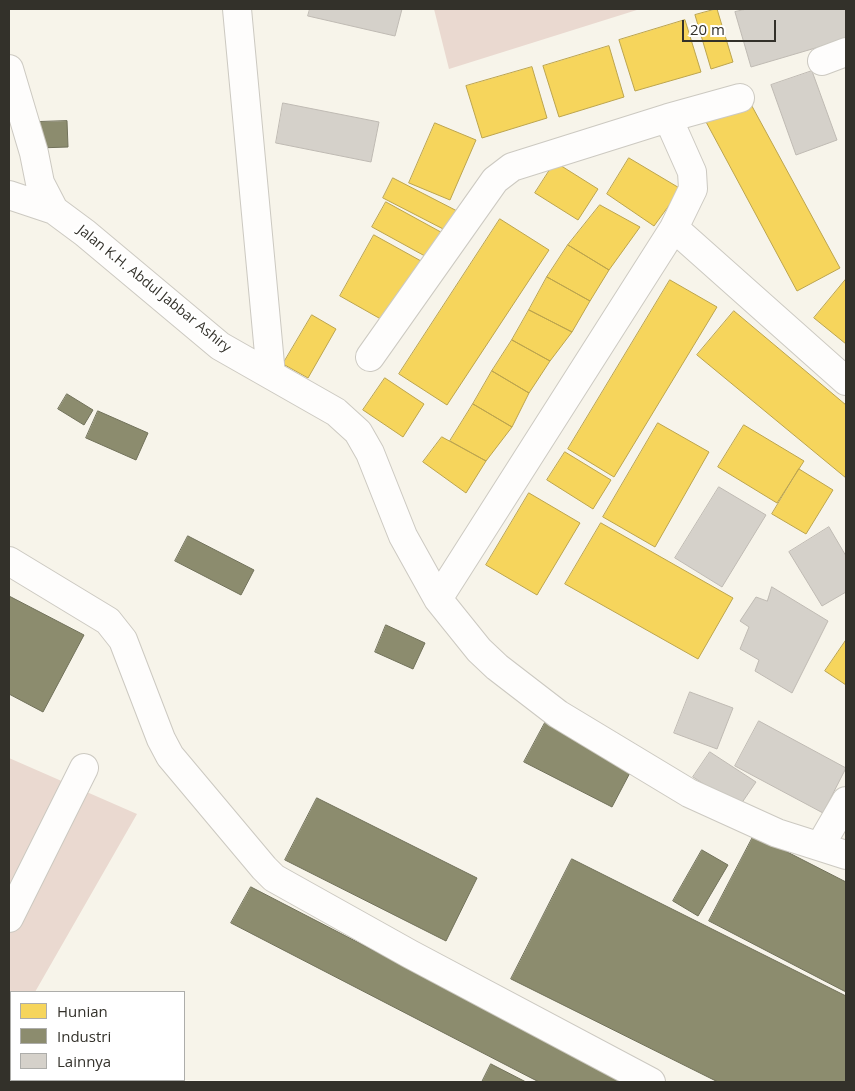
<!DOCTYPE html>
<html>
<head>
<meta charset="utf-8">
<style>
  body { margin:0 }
  #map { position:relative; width:855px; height:1091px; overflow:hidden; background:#f7f4ea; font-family:"Open Sans",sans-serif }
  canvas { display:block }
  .frame { position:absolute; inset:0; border:10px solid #33312a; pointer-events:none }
  .legend { position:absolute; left:10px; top:991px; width:175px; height:90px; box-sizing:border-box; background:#fff; border:1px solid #adadaa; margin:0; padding:6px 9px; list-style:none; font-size:15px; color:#33312a }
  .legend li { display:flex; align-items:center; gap:10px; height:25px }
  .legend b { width:25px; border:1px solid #adadaa }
  .scale { position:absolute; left:682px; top:20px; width:94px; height:22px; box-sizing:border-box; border:2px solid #33312a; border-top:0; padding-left:6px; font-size:15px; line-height:18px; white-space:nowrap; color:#33312a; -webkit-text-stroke:4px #fff; paint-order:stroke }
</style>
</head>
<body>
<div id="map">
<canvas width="855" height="1091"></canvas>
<div class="frame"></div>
<ul class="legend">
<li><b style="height:14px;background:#f6d55c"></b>Hunian</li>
<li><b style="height:14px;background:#8c8c6e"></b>Industri</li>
<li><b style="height:14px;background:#d5d1ca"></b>Lainnya</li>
</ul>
<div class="scale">20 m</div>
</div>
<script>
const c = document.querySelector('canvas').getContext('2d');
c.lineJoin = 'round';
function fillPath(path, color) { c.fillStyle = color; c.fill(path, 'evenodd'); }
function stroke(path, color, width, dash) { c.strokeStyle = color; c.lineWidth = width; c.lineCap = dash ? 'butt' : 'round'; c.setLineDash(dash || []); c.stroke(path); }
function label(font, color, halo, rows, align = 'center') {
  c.font = font + ' "Open Sans",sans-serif'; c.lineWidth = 5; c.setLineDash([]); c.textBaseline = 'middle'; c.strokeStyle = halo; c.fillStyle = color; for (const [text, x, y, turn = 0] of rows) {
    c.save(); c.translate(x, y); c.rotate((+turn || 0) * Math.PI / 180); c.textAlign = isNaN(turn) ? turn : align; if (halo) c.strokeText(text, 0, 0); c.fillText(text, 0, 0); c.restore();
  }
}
const green = new Path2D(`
  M434,9h206l-191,60z
  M9,758l128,56 -102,178h-24v42l-2,5z`);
const homes = new Path2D(`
  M717,9l16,53 -22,7 -16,-54z
  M685,20l16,52 -66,19 -16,-51z
  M609,46l15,51 -65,20 -16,-51z
  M532,67l15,51 -65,20 -16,-52z
  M747,97l93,171 -43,23 -92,-171z
  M435,123l41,17 -26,60 -41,-17z
  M629,158l52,31 -27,37 -47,-32z
  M555,162l43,27 -20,31 -43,-27z
  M393,178l66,34 -10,20 -66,-34z
  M386,202l62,34 -14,25 -62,-34z
  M600,205l40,22 -31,43 -41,-25z
  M500,219l49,31 -102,155 -48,-31z
  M374,235l47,26 -35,61 -46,-26z
  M568,245l41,25 -19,31 -43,-24z
  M547,277l43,24 -18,31 -43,-22z
  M846,279v65l-32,-26z
  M670,280l47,27 -103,170 -46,-28z
  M529,310l43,22 -22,29 -38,-21z
  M734,311l112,94v73l-149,-123z
  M312,315l24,14 -28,49 -25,-14z
  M512,340l38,21 -21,32 -37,-22z
  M492,371l37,22 -17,34 -39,-23z
  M385,378l39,26 -21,33 -40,-27z
  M473,404l39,23 -26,34 -36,-20z
  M658,423l51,29 -54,95 -52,-30z
  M744,425l60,36 -27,42 -59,-36z
  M442,437l44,24 -20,32 -43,-31z
  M565,452l46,28 -18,29 -46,-29z
  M799,469l34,21 -27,44 -34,-20z
  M529,493l51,30 -43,72 -51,-30z
  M601,523l132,75 -35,61 -133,-75z
  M846,640v45l-21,-14z`);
const industry = new Path2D(`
  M67,121l1,26 -30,1 -1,-26z
  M67,394l26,16 -9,15 -26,-16z
  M98,411l50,22 -12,27 -50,-22z
  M188,536l66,34 -13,25 -66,-34z
  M9,596l75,39 -41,77 -34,-18z
  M386,625l39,18 -12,26 -38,-17z
  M546,721l87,46 -21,40 -88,-45z
  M317,798l160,80 -31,63 -161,-81z
  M754,835l92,47v110l-137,-71z
  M702,850l26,15 -30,51 -25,-15z
  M572,859l274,137v86h-128l-207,-103z
  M251,887l377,195h-89l-308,-159z
  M491,1064l35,18h-44z`);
const building = new Path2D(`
  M310,9h92l-7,27 -87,-20z
  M747,9h99v30l-95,28 -16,-55z
  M812,71l25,69 -41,15 -25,-70z
  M283,103l96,19 -8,40 -95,-19z
  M719,487l47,28 -44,72 -47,-29z
  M829,527l17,29v36l-24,14 -33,-54z
  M772,587l56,34 -36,72 -37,-22 4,-11 -19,-11 9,-22 -9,-6 16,-24 11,4z
  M690,692l43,16 -16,41 -43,-16z
  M759,721l87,47 -23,45 -88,-47z
  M710,752l46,30 -17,25 -46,-30z`);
const minor = new Path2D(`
  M237,9l34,366
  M822,61l24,-9
  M9,69l25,84 6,30 14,27
  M668,118l72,-20
  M9,195l45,15 31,23 135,113 116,66 22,20 12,21 33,83 35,63 41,51 18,17 61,47 131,79 88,40 69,22
  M370,357l125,-177 17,-13 156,-49 24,54 1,17 -19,39
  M9,561l99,60 15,19 38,99 9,17 94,112 10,10 136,76 241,128
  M438,599l236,-371 172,153
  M820,846l26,-45
  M9,918l75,-150`);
const streetNames = [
  ["Jalan K.H. Abdul Jabbar Ashiry",154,289,39]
];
fillPath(green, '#ead9d0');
fillPath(homes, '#f6d55c');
stroke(homes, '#bca44d', 1);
fillPath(industry, '#8c8c6e');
stroke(industry, '#71715a', 1);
fillPath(building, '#d5d1ca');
stroke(building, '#bfbab3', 1);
stroke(minor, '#ccc9c1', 30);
stroke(minor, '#fefdfc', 28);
label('14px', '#33312a', '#fff', streetNames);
</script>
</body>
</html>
